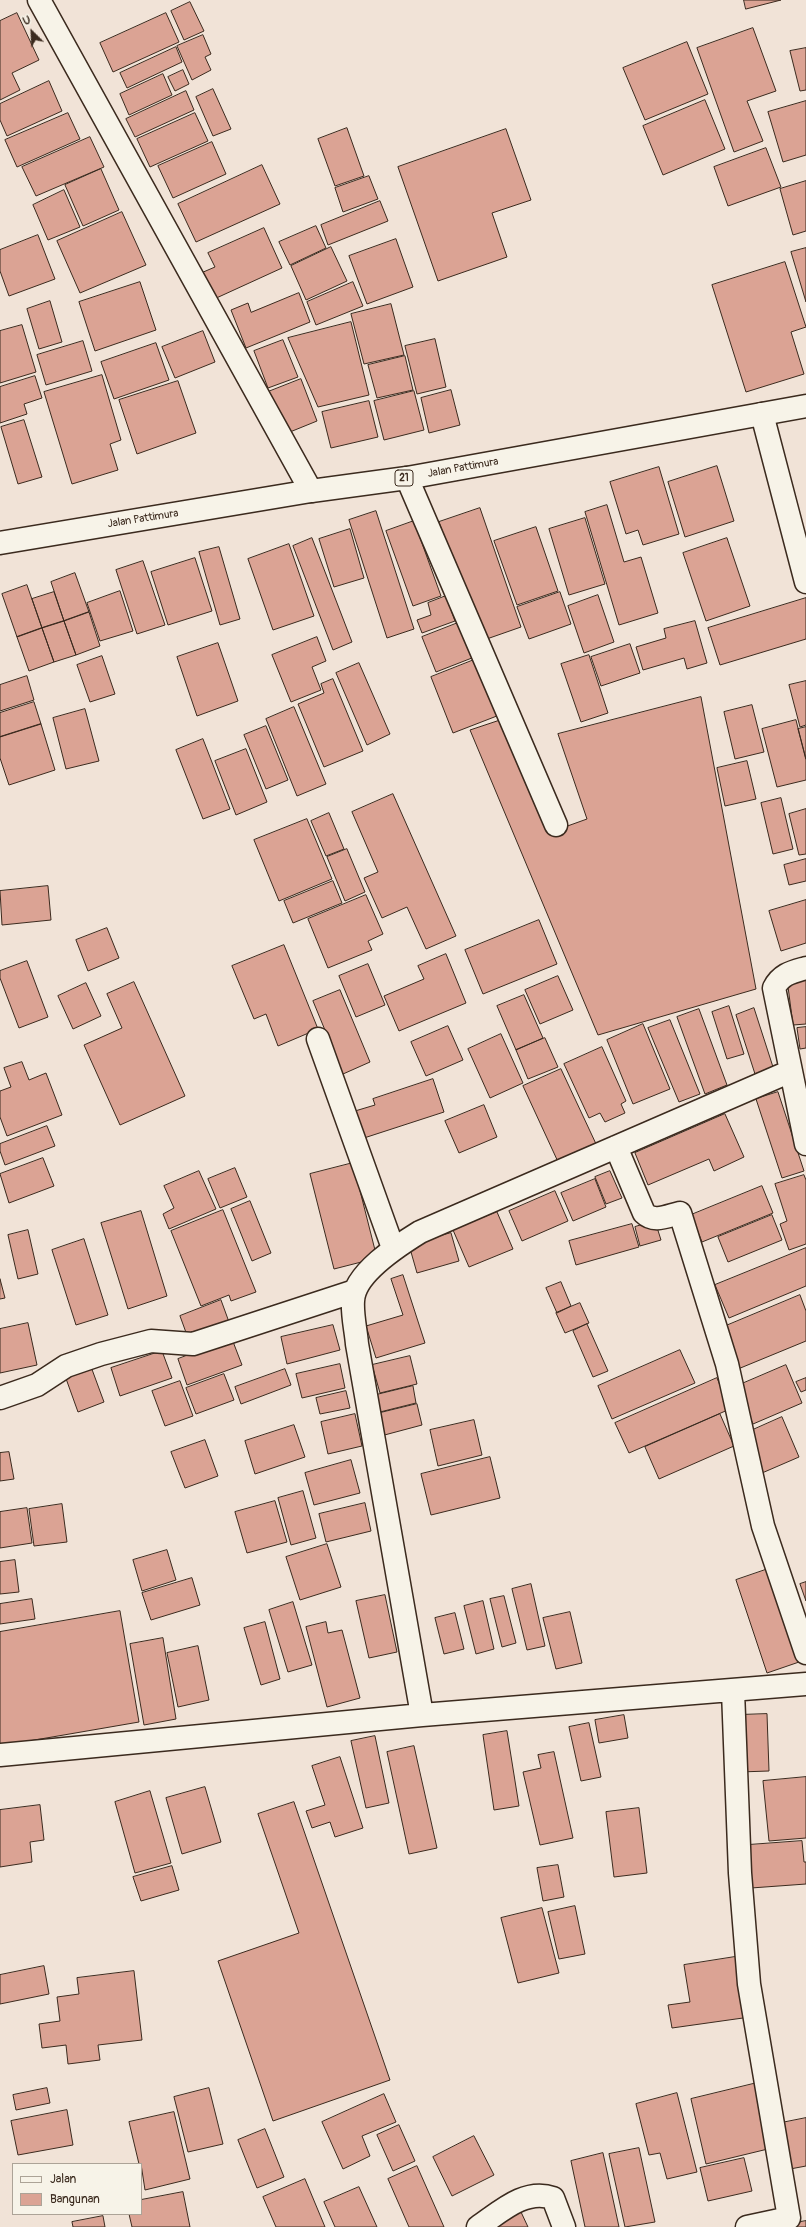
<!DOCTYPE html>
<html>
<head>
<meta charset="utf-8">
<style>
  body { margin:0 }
  #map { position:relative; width:806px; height:2227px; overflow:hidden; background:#f1e3d7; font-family:Pangolin,sans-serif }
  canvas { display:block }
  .legend { position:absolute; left:12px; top:2163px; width:130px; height:52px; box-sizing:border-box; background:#f7f3e8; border:1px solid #aca397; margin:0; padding:5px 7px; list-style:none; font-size:12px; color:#3b2a1e }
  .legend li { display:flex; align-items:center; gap:8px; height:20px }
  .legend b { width:20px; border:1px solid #aca397 }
  .north { position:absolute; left:12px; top:12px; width:40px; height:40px; -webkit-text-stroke:3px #f7f3e8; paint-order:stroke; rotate:336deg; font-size:11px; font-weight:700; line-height:16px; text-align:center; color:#3b2a1e }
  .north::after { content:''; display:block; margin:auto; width:14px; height:18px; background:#3b2a1e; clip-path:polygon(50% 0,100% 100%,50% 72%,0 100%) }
</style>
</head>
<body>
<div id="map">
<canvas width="806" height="2227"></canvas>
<ul class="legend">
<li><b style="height:5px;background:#f7f3e8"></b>Jalan</li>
<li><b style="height:11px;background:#dba394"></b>Bangunan</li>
</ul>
<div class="north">U</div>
</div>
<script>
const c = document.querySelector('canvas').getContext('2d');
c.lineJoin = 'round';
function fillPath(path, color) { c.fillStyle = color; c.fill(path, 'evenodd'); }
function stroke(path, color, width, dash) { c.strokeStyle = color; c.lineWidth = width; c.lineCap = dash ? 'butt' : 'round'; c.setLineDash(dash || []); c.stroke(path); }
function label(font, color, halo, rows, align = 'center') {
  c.font = font + ' Pangolin,sans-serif'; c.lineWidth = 3; c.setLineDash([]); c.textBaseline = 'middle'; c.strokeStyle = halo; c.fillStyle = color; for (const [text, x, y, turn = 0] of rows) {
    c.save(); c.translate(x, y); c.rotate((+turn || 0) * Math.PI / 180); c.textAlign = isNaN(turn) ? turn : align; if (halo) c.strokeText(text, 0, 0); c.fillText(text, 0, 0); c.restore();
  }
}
const building = new Path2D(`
  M744,0h37l-35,9z
  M190,2l14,29 -20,9 -13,-29z
  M17,13l22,47 -27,13 8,17 -20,10v-79z
  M166,13l13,29 -66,30 -13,-29z
  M753,28l23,63 -29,10 16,40 -29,11 -37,-104z
  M203,35l8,19 -6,3 6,13 -19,10 -15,-34z
  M687,42l21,52 -63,26 -22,-52z
  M176,47l6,15 -55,26 -7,-15z
  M806,48v42l-6,1 -10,-40z
  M183,70l6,14 -14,7 -7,-14z
  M163,74l9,21 -43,20 -9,-21z
  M49,81l13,30 -55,25 -7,-16v-16z
  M213,89l18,40 -18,7 -17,-39z
  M186,91l8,19 -59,27 -9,-18z
  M705,100l20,49 -62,26 -20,-49z
  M806,101v54l-23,7 -15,-50z
  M68,113l12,26 -63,28 -12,-27z
  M195,113l13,28 -58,26 -13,-28z
  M347,128l17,48 -29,10 -17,-47z
  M506,129l25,71 -39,13 15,44 -69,24 -40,-114z
  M90,137l14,30 -68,29 -14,-29z
  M212,142l14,32 -53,24 -15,-32z
  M766,148l15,39 -53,19 -14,-39z
  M262,165l18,39 -84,38 -18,-38z
  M101,169l18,41 -36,16 -18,-41z
  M369,176l9,23 -35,13 -8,-24z
  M806,181v50l-13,4 -13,-46z
  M64,190l16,37 -32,13 -15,-35z
  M380,201l8,20 -60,24 -7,-20z
  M122,212l24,53 -66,28 -23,-52z
  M316,226l10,22 -36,17 -11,-23z
  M264,228l18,40 -70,32 -11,-27 14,-6 -7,-14z
  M38,235l17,44 -46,17 -9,-25v-21z
  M396,239l17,48 -46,17 -18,-48z
  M331,247l16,34 -41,19 -15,-34z
  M806,248v54l-15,-50z
  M785,262l21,65 -15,5 13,42 -58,18 -34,-107z
  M140,282l16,48 -61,21 -16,-49z
  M353,282l10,24 -47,19 -9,-23z
  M299,293l11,29 -64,26 -15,-38 17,-7 3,9z
  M50,301l12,41 -23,7 -12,-40z
  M391,304l13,51 -40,9 -13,-50z
  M351,322l18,73 -51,12 -30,-69z
  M22,325l14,47 -36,11v-52z
  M203,331l12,31 -40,16 -13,-31z
  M435,339l11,48 -29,7 -12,-48z
  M283,340l15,37 -30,11 -14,-37z
  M83,341l9,30 -46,14 -9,-30z
  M156,343l13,37 -55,19 -13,-37z
  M405,356l8,34 -36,8 -9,-33z
  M102,375l19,65 -11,4 8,26 -46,14 -28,-92z
  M35,376l7,22 -18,6 3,10 -27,9v-36z
  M301,379l16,42 -32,13 -17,-42z
  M178,381l18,52 -59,21 -18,-54z
  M451,390l9,35 -31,8 -8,-35z
  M414,391l10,39 -40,10 -10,-39z
  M369,401l9,36 -47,11 -9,-36z
  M24,420l18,57 -24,7 -17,-57z
  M717,466l17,55 -49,16 -17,-55z
  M659,467l20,67 -36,11 -5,-15 -12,4 -16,-52z
  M607,505l17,57 17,-5 17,56 -39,12 -34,-113z
  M480,508l41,119 -40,14 -42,-119z
  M376,511l38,118 -27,9 -38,-118z
  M585,518l20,66 -36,11 -20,-66z
  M414,521l27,75 -28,10 -27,-75z
  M536,527l22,64 -41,14 -23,-64z
  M350,529l14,49 -30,9 -15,-48z
  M312,538l40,104 -19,8 -40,-104z
  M727,538l23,68 -44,15 -23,-68z
  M289,544l25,72 -41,14 -25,-71z
  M219,547l21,72 -20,6 -21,-73z
  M195,558l17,53 -44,14 -17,-53z
  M143,561l22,64 -28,9 -21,-64z
  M75,573l14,39 -25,9 -13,-39z
  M27,585l15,43 -25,9 -15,-43z
  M120,591l13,40 -33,10 -13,-38z
  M54,592l10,29 -22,7 -10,-29z
  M560,592l11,32 -42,15 -12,-32z
  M598,595l16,47 -30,11 -16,-47z
  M446,596l9,25 -33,12 -5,-13 14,-5 -3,-12z
  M806,598v41l-86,26 -12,-37z
  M89,612l11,34 -24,9 -12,-34z
  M64,621l12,34 -22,7 -12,-34z
  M463,621l14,35 -41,16 -14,-35z
  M695,621l12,42 -20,6 -3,-11 -41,12 -7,-23 30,-9 -2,-9z
  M42,628l12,34 -25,9 -12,-34z
  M317,637l9,24 -14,6 9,23 -30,12 -19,-47z
  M218,643l20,58 -41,15 -20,-59z
  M630,644l10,29 -39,13 -10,-29z
  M589,655l19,58 -27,9 -20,-58z
  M102,656l13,38 -25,8 -13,-37z
  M479,658l23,56 -49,19 -22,-56z
  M359,663l31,71 -23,11 -31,-72z
  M27,676l7,24 -34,11v-26z
  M333,679l30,72 -39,16 -26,-63 26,-11 -3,-9z
  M806,681v44l-6,2 -11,-42z
  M701,697l55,292 -158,46 -128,-305 33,-11 45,114 39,-14 -29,-85z
  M34,702l7,22 -41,13v-24z
  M752,705l12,47 -29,7 -11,-47z
  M294,707l32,77 -29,12 -31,-77z
  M85,709l14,52 -33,8 -13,-51z
  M796,720l10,40v20l-29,7 -15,-58z
  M41,724l14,46 -46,15 -9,-27v-21z
  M266,726l22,54 -22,9 -22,-54z
  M806,727v32l-8,-30z
  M203,739l27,70 -27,10 -27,-69z
  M246,749l21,53 -31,13 -21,-54z
  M747,761l9,38 -31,7 -8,-38z
  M393,794l63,142 -30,13 -19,-42 -25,11 -18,-40 14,-6 -26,-60z
  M781,798l12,51 -20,5 -12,-51z
  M806,809v45l-7,1 -10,-41z
  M329,813l15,36 -18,7 -15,-35z
  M307,819l25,60 -53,22 -25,-61z
  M347,849l18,43 -20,9 -18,-44z
  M806,859v22l-17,4 -5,-20z
  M333,881l9,22 -49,20 -9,-22z
  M48,886l3,34 -49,5 -2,-34z
  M366,895l17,39 -15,7 4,9 -44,18 -20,-49z
  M806,900v43l-25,8 -12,-40z
  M539,920l18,44 -74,30 -18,-44z
  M107,928l12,30 -31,13 -12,-31z
  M284,945l34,84 -40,17 -12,-32 -12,5 -22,-53z
  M446,954l20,49 -67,28 -15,-35 40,-17 -6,-13z
  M27,961l21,56 -29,11 -19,-50v-7z
  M368,964l17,41 -29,12 -17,-41z
  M558,976l15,34 -33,14 -15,-34z
  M806,976v48l-13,1 -6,-46z
  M134,982l51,114 -65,29 -36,-80 38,-17 -15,-34z
  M86,983l15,33 -28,13 -15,-33z
  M340,990l30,72 -27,12 -30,-73z
  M524,995l19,43 -27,12 -19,-44z
  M729,1006l15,48 -17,5 -15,-47z
  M754,1008l19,59 -18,7 -19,-59z
  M699,1009l28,76 -22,9 -28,-77z
  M670,1020l30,74 -21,8 -31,-74z
  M643,1024l27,65 -37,15 -26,-64z
  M448,1026l15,34 -37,16 -15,-34z
  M806,1027v21l-6,1 -3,-21z
  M501,1034l22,49 -33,15 -22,-49z
  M545,1038l13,29 -30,12 -12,-29z
  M602,1047l24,54 -5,3 4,9 -20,9 -5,-9 -11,5 -25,-54z
  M22,1062l7,18 17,-7 16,42 -55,21 -7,-19v-26l11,-4 -7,-19z
  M561,1069l36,77 -38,18 -36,-78z
  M433,1079l11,33 -80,26 -9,-27 20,-6 -2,-6z
  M778,1092l26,79 -22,7 -26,-79z
  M484,1105l13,32 -38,16 -14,-32z
  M725,1114l19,43 -30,14 -5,-12 -61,26 -13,-32z
  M47,1126l8,20 -50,19 -5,-14v-7z
  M43,1158l11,28 -45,17 -9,-29z
  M353,1163l24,95 -43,11 -24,-95z
  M235,1168l12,29 -27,11 -12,-29z
  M199,1171l17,38 -47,20 -6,-15 11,-6 -10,-22z
  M610,1171l12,27 -16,6 -11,-27z
  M804,1175l2,5v64l-17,6 -9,-26 7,-3 -12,-37z
  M595,1179l11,28 -33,14 -12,-28z
  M762,1186l11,27 -71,29 -11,-27z
  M555,1191l13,30 -46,20 -13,-30z
  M250,1201l21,52 -19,8 -21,-52z
  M223,1210l33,82 -25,9 -2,-6 -28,11 -30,-75z
  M141,1211l26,85 -39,13 -27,-86z
  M497,1212l16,37 -44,18 -16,-37z
  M772,1215l10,25 -54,22 -10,-25z
  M655,1221l6,19 -21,6 -5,-19z
  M632,1224l7,23 -63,18 -7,-24z
  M28,1230l10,44 -20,5 -10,-44z
  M451,1233l8,28 -42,12 -8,-28z
  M84,1239l24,76 -32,10 -24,-75z
  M806,1248v38l-77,32 -14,-33z
  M403,1275l22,68 -49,15 -10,-32 37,-11 -12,-36z
  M0,1279l5,19 -5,1z
  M561,1282l10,24 -14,7 -11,-25z
  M800,1295l6,16v30l-68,28 -17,-41z
  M221,1300l8,22 -41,16 -8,-22z
  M580,1303l9,20 -24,10 -9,-20z
  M28,1323l9,42 -37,8v-44z
  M587,1324l21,47 -15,6 -20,-46z
  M333,1325l7,25 -53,14 -6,-27z
  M232,1339l10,26 -55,20 -9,-26z
  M680,1350l15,33 -83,36 -14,-33z
  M162,1351l10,27 -52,18 -9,-28z
  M410,1356l7,28 -37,9 -8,-28z
  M90,1364l14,38 -26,10 -14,-39z
  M340,1364l5,24 -43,10 -6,-24z
  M786,1365l16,38 -49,21 -16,-38z
  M285,1369l6,16 -50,19 -6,-17z
  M224,1374l10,26 -38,14 -10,-26z
  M717,1378l13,31 -101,44 -14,-30z
  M806,1378v12l-5,2 -5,-10z
  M180,1381l13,35 -28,10 -13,-35z
  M413,1386l3,17 -40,10 -4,-17z
  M346,1391l4,17 -30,6 -4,-16z
  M417,1404l5,21 -45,12 -5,-22z
  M355,1414l7,32 -34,8 -7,-32z
  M720,1414l14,32 -75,33 -14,-32z
  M782,1417l17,40 -37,16 -16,-40z
  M474,1420l8,35 -44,11 -8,-36z
  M294,1425l11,32 -50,17 -10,-33z
  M205,1440l13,36 -33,12 -14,-36z
  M9,1452l5,27 -14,2v-28z
  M490,1457l10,41 -69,17 -10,-41z
  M351,1460l9,33 -46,12 -9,-32z
  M303,1491l13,47 -25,7 -13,-47z
  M275,1501l12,41 -40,11 -12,-41z
  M365,1503l6,28 -45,11 -7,-28z
  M62,1504l5,38 -33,4 -5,-37z
  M27,1508l5,35 -32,5v-36z
  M327,1544l14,43 -41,13 -14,-43z
  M167,1550l9,30 -34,11 -9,-31z
  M15,1560l4,32 -19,2v-32z
  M771,1568l31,93 -35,12 -31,-93z
  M192,1578l8,27 -49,15 -9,-27z
  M806,1582v19l-6,-17z
  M531,1584l14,62 -18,4 -15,-61z
  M385,1595l12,57 -28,6 -13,-57z
  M504,1596l12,47 -14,4 -12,-48z
  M32,1599l3,20 -35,5v-20z
  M483,1601l11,48 -18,5 -12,-48z
  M293,1602l19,63 -24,7 -19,-62z
  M120,1611l19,111 -139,24v-114z
  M570,1612l12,51 -26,6 -13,-51z
  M455,1613l9,36 -20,5 -9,-36z
  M265,1622l15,57 -19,6 -17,-57z
  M326,1622l2,11 14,-3 18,68 -33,9 -21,-80z
  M163,1638l13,81 -32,6 -14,-81z
  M198,1646l11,54 -31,7 -11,-54z
  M767,1714l2,57 -30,1 -1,-57z
  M624,1715l4,23 -29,5 -4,-23z
  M589,1723l12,54 -20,4 -12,-54z
  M507,1731l12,75 -25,4 -11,-75z
  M375,1736l14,67 -23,5 -15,-67z
  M414,1746l23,102 -28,6 -22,-102z
  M554,1752l19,86 -33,7 -17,-73 18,-4 -3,-13z
  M340,1757l23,71 -28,9 -5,-15 -18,6 -6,-17 19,-6 -13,-39z
  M806,1777v61l-37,3 -6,-60z
  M205,1787l16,55 -39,12 -16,-56z
  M150,1791l21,72 -36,10 -20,-71z
  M294,1802l96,278 -117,41 -55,-160 81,-28 -41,-119z
  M40,1805l4,35 -14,2 2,20 -32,5v-57z
  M639,1808l8,65 -33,4 -8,-65z
  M802,1841l2,21h2v22l-55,4 -3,-43z
  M558,1865l6,32 -21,4 -6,-33z
  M172,1866l7,24 -38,11 -8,-24z
  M575,1906l10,48 -26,5 -11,-47z
  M542,1908l17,65 -41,10 -17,-65z
  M741,1956l9,61 -78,11 -4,-23 22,-3 -6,-37z
  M44,1966l5,28 -49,10v-29z
  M134,1971l8,69 -44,5 2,15 -32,4 -2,-19 -24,3 -3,-24 21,-3 -3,-24 22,-3 -2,-16z
  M757,2083l15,65 -66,16 -15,-65z
  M47,2088l3,15 -34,7 -3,-15z
  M209,2088l14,56 -35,8 -14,-55z
  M677,2093l20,79 -30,7 -7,-26 -11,2 -13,-51z
  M384,2094l12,28 -34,14 8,20 -27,13 -21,-47z
  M67,2110l6,35 -55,10 -7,-34z
  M174,2112l16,67 -45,11 -4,-26h-2l-10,-42z
  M806,2118v48l-16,3 -9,-46z
  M399,2125l16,36 -22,10 -16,-36z
  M265,2129l19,48 -27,11 -19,-48z
  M474,2136l20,39 -42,21 -19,-39z
  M639,2148l16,74 -30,5 -16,-73z
  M603,2153l16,74h-34l-14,-66z
  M744,2158l8,33 -44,10 -8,-33z
  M417,2166l27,61h-35l-21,-48z
  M305,2179l20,48h-49l-13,-30z
  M359,2187l18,40h-42l-11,-25z
  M183,2192l7,35h-58l-3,-13h12v-14z
  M521,2212l7,15h-35l-1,-2z
  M103,2216l2,11h-32l-1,-5z
  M806,2221v6h-29l-1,-1z`);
const minor = new Path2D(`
  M39,0l272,491
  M762,414l44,168
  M407,478l149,347
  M318,1039l75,209
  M791,1071l15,73
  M616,1147l28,66c10,10 23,3 36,0l47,151 36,162 43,127
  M0,1398l37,-13 29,-19 35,-12 50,-13 42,3 162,-53
  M733,1691l7,182 9,111 40,234 -42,9
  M422,1715l-65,-371c-1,-13 -5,-29 -4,-43 1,-28 46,-56 67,-69l371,-161 -17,-83c7,-14 18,-16 32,-20
  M0,1755l422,-40 384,-31
  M478,2227c22,-15 47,-39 75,-29l11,29`);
const highway = new Path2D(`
  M0,543l311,-52 96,-13 399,-72`);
const shields = [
  [404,478,18]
];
const shieldNames = [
  ["21",404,478]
];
const streetNames = [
  ["Jalan Pattimura",463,468,-10],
  ["Jalan Pattimura",143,519,-9]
];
fillPath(building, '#dba394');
stroke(building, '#3b2a1e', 1);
stroke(minor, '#3b2a1e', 25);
stroke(highway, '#3b2a1e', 25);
stroke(minor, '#f7f3e8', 22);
stroke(highway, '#f7f3e8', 22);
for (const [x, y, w] of shields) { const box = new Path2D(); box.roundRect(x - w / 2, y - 8, w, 16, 3); c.fillStyle = '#f7f3e8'; c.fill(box); stroke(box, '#3b2a1e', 1); }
label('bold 10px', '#3b2a1e', null, shieldNames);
label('11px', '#3b2a1e', '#f7f3e8', streetNames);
</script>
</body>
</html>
